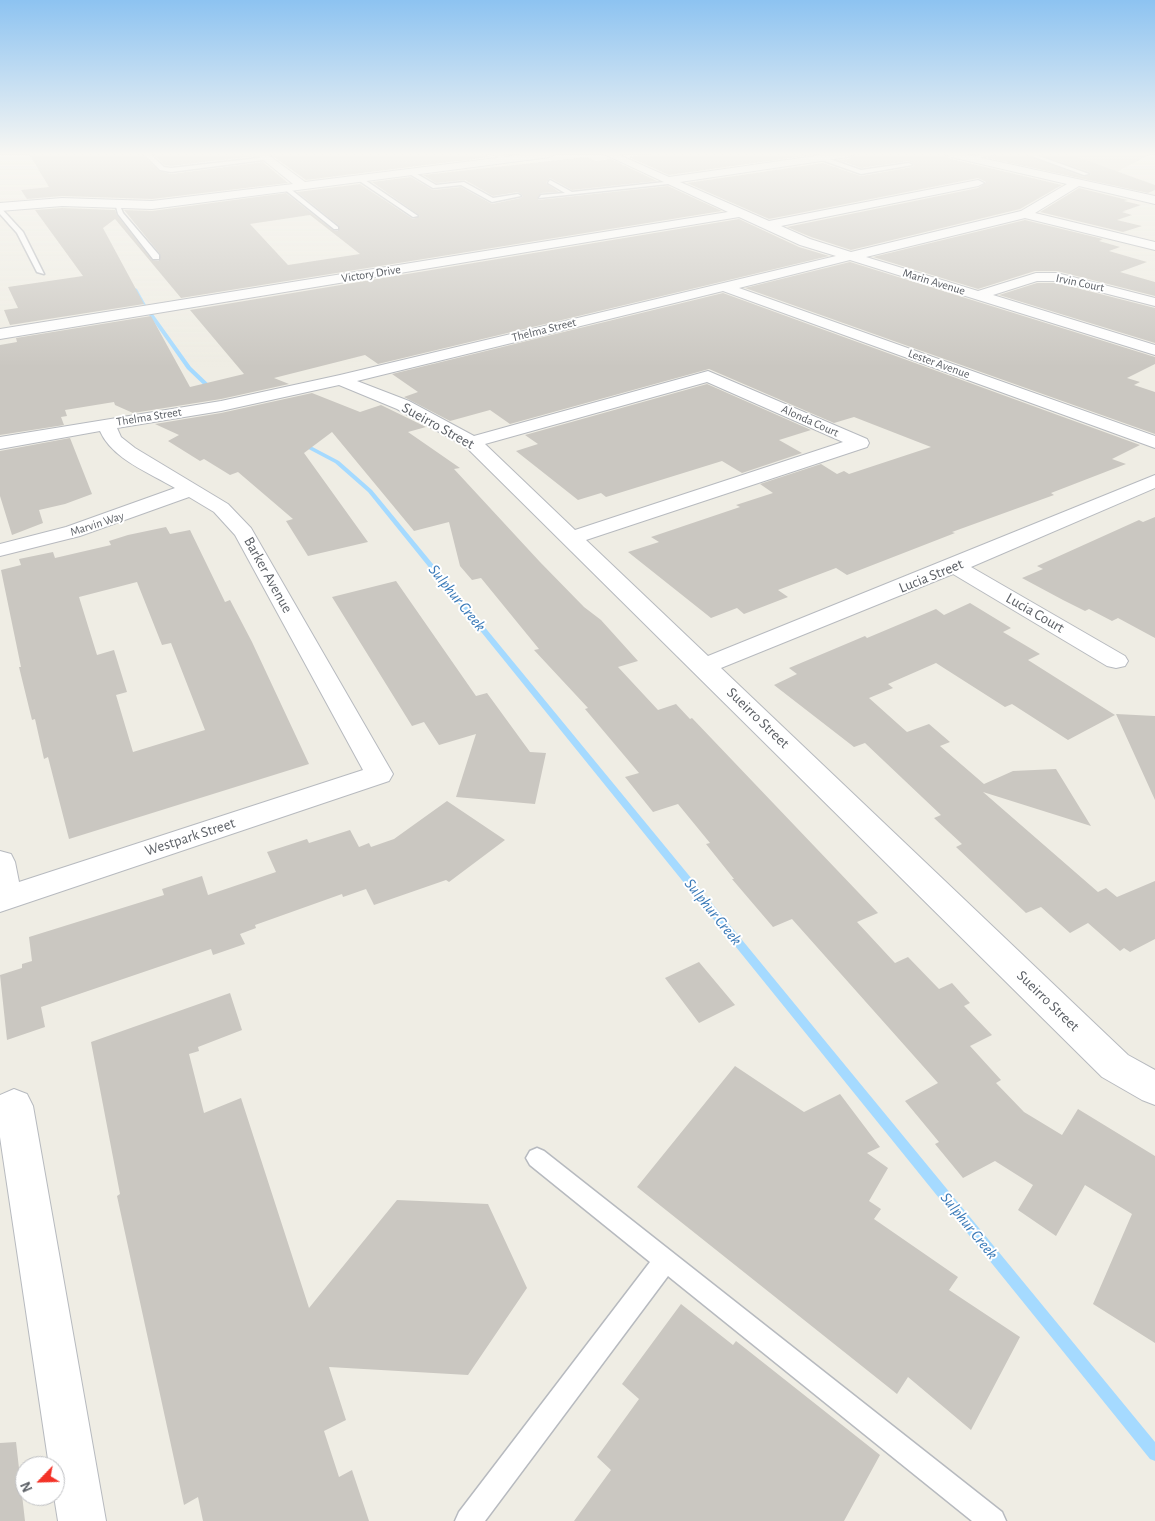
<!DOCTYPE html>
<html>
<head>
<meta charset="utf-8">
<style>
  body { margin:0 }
  #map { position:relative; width:1155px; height:1521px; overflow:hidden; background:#efede4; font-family:"Alegreya Sans",sans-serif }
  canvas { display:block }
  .north { position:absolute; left:15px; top:1456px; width:50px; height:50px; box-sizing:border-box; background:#fff; border:1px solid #bebfc2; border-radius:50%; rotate:246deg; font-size:14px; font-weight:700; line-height:20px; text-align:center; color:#5c6066 }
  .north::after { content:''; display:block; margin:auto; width:18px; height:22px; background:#f33227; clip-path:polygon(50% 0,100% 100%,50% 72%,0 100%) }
</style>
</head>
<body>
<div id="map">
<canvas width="1155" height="1521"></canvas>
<div class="north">N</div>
</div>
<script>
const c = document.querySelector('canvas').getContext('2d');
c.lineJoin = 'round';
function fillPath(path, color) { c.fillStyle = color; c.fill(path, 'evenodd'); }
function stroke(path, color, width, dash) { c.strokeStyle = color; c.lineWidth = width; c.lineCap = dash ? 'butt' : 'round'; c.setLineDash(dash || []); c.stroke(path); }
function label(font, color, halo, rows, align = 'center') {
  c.font = font + ' "Alegreya Sans",sans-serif'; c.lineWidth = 4; c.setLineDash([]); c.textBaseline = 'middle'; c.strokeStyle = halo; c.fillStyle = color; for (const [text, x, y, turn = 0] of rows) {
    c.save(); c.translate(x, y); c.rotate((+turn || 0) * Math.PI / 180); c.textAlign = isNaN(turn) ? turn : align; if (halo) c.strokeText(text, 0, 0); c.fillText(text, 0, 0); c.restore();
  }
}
const education = new Path2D(`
  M971,154h180l-53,28z`);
const stream = new Path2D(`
  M135,288l2,1 9,16 -4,-1 -9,-15z
  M149,314h4l38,53 23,22v2h-4l-23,-22 -38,-54z
  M301,441l38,20 33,29 783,952v19l-5,-2 -782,-967 -33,-29 -36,-19 -1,-1z`);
const building = new Path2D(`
  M29,154h113l17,17 12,3 92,-12 25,21 -136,16 -90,-3 -35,3 -6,-9 28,-3z
  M152,154h102l2,2 -85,10 -6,-1z
  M270,154h214l6,3 -184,23z
  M655,154h163l-149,21 -40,-18z
  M855,154h89l7,5 111,26 -42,24 -169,41 -40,-13 -24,-10 191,-39 8,-6 -8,-4 -209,41 -82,-36 136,-20 38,13 51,-9 2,-2 -5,-4 -48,7 -22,-8 10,-1z
  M997,154h27l59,23 8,-2 -1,-3 -52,-18h31l86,31v5l-7,3 -160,-35z
  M586,157l10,4 15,-2 46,22 -85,9 -22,-12 -4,5 13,9 -18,1 -3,7 130,-14 54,25 -541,87 -66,-79 -12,9 41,76 -134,21 -6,-15 14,-2 -10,-21 75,-11 -48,-66 27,-2 53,2 2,5 35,45 7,1 1,-7 -36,-44 28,1 134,-18 47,37 5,1 1,-5 -42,-34 63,-8 53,35 7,-3 -48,-34 39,-5 22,13 28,-3 31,17 29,-6 2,-2 -5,-4 -25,4 -28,-16 -29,3 -13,-8zM310,215l50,39 -72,11 -38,-41z
  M1079,188l49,12 -4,1 17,4 -17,6h2l-4,1 10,3 -15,5 25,6 -19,6 -83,-20z
  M739,219l60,28 30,9 -451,108 -13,-9 -91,23 15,6 -68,15 -88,14 -18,-8 -1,-3 -49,8 2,6 -6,1 3,8 -64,10v-90l17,-3 -1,-4 135,-22 39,71 54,-13 -54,-64z
  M1025,220l78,19 -4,2 21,6 -11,4 38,11 -27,10 35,10v14l-98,-25h-22l-57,18 -105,-32z
  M850,262l305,95v7l-28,14 13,4 -6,3 21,7v42l-410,-146z
  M1037,283h20l98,25v35l-156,-48z
  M723,293l417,152 -28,14 14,5 -75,29 3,2 -102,37 3,1 -108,42 -11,-7 -58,22 10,7 -44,17 -7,-6 -26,10 -83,-66 31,-10 -8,-5 89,-30 -4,-2 37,-12 -13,-9 61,-20 16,10 7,-3 5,3 82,-27 -77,-30 -20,6 -125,-54 -199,55 -20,-14 -40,11 -46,-24 14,-5 -26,-18z
  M707,384l104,46 -32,10 23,13 -60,20 -20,-12 -116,36 -5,-4 -23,7 -62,-49 22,-7 -13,-9z
  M312,393l48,19 21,-7 45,22 -18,5 52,36 -6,1 86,93 44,45 17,13 37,41 -20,6 40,43 18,-6 14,15 2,-1 186,195 -21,9 38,41 13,-6 31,32 13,-6 18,20 -6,3 28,29 -22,11 31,34 -5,3 28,29 38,23 16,-26 77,47v187l-62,-39 39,-90 -47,-29 -29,51 -38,-26 15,-25 -38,-24 -32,17 -28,-34 4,-2 -34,-41 33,-18 -146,-164 -19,8 -41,-48h2l-28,-35 4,-1 -32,-39 -25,8 -28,-35 14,-4 -54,-64 3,-1 -54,-58 5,-1 -58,-71 -9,2 -12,-14 -11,-44 -35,9 -82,-99 -28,21 64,89 -60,14 -22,-35 7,-2 -55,-47 -8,3 -26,-16 -4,2 -32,-20 11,-6 -24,-11 66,-11z
  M70,438l22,56 -27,10 -26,6 4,13 -31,12 -12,-39v-45z
  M1155,517v121l-37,-20 -6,3 -23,-12 -4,2 -22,-11 -41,-22 21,-9 -6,-3 102,-46 4,2z
  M166,527l4,7 20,-4 35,72 5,-2 22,42 57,122 -240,75 -21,-82 -4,2 -9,-40 -3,1 -13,-53h2l-20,-97 20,-5 -2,-6 34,-7 2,6 56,-13 -2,-4 19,-6zM137,582l25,63 9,-2 34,87 -72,22 -17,-57 11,-3 -13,-42 -17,5 -18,-58z
  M396,581l80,115 11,-3 43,59 16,1 -11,51 -79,-7 20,-63 -37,11 -15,-23 -12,4 -80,-129z
  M970,603l41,25 -8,4 37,22 -12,6 87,55 -47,25 -56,-36 -7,3 -69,-44 -48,21 5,4 -24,10 38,34 22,-8 21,18 -10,4 44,38 29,-13 43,-2 35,57 -108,-34 115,100 8,-4 11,9 38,-16v58l-25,13 -6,-4 -4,3 -32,-28 -18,10 -29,-26 -15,6 -70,-66 6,-3 -28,-26 7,-3 -76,-72 -11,4 -80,-62 23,-11 -8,-6 76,-32 2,2 69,-29 8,6z
  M1116,714l39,2v84z
  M447,801l58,39 -56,42 -3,-2 -72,25 -8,-16 -23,8 -1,-3 -87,31 1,3 -16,6 5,10 -32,11 -2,-6 -170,58 4,20 -38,13 -7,-65 22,-7v-4l10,-3 -3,-24 135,-42 -2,-6 40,-13 6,19 68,-23 -9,-20 40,-13 2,4 41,-13 9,17 10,-4 2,4 23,-8z
  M699,962l36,43 -36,18 -34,-45z
  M230,993l12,37 -44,17 1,4 -10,3 15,59 37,-15 68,210 88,-108 91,4 39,84 -59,87 -139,-8 17,53 -22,11 15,46 13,-7 17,51h-166l-5,-24 -14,8 -67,-309 3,-2 -29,-152z
  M735,1066l69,46 36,-18 40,53 -13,6 21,15 -19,33 12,8 -7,10 84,58 -9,13 71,47 -49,93 -63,-53 -11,17 -260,-207z
  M681,1304l52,41 3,-4 144,114 -36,66h-270l37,-51 -14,-13 42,-58 -17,-15z
  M16,1442l9,79h-25v-78z`);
const service = new Path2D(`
  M144,154h6l14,13 7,1 97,-11 3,2 -100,13 -11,-2z
  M493,154h7l9,5 -5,1z
  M985,154h10l-25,6 -3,-2z
  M1026,154h7l56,20 -5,1z
  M821,156l40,14 48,-7 3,2 -51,9 -42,-15z
  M410,170l26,15 28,-3 29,16 25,-4 3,2 -29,6 -31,-17 -28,3 -25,-15z
  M358,178h4l56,38 -5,1 -55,-37z
  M550,180l22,12 102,-11 3,2 -138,15 2,-3 24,-2 -17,-10z
  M284,187h4l50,40v2h-4l-50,-40z
  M115,203h4l4,10 36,42v4h-6l-35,-45z
  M0,207l23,25 21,42 -7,-2 -20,-39 -17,-19z
  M537,1148l7,3 458,361 4,9h-34l-304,-245 -183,245h-30l4,-9 191,-250 -120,-97 -4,-7 4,-7z`);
const minor = new Path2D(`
  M256,154h11l38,28 223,-28h27l-5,3 -398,52 -90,-3 -62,5v-8l62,-5 90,3 141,-17z
  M604,154h13l52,23 160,-23h24l-5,3 -168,25 89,39 209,-41 6,3 -6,3 -197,40 29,13 41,13 170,-41 46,-27 -116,-27 -5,-3h17l192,42v8l-76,-18 -44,27 120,29v8l-130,-32 -159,39 112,34 58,-18h21l98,25v8l-98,-25h-20l-44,14 162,50v10l-305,-95 -111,28 416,148v12l-432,-157 -366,90 52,20 65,35 234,-65 159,68 2,4 -2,4 -281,93 122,116 447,-181v13l-184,79 154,89 3,5 -3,5 -9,2 -9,-2 -154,-92 -232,94 407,387 27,15v35l-13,-5 -40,-23 -637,-631 -68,-37 -58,-24 -118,26 -104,17 4,9 14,11 93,56 23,24 142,246 -4,7 -389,131v-61l11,3 4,8 4,20 344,-112 -128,-235 -21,-23 -25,-15 -109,39 -80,20v-12l66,-17 109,-39c-25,-15 -63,-29 -75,-57l-100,18v-12l221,-36 119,-26 496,-119 -36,-11 -61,-28 -739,122v-10l728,-117zM707,382l136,60 -268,88 -90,-86z
  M14,1089l13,5 6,12 73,415h-48l-4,-25 1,-30h-6l-49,-329v-42z`);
const farStreetnames = [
  ["Victory Drive",371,274,-9],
  ["Marin Avenue",934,282,17],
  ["Irvin Court",1080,283,12],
  ["Thelma Street",544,330,-14],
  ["Lester Avenue",939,364,20],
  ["Thelma Street",149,417,-9],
  ["Alonda Court",810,421,24],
  ["Marvin Way",97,524,-18]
];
const streetNames = [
  ["Sueirro Street",438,426,29],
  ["Barker Avenue",268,575,61],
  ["Lucia Street",931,576,-22],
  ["Lucia Court",1035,613,30],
  ["Sueirro Street",758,718,44],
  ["Westpark Street",190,837,-18],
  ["Sueirro Street",1048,1001,44]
];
const waterNames = [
  ["Sulphur Creek",457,598,51],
  ["Sulphur Creek",713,912,51],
  ["Sulphur Creek",969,1226,51]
];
fillPath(education, '#e0dcd3');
fillPath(stream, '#a5daff');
fillPath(building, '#cac7c1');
stroke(service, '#b7babf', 3);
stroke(minor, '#b7babf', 2);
fillPath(service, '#fff');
fillPath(minor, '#fff');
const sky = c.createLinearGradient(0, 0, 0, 367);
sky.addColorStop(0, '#8dc3f1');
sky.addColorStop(0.42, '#f8f7f3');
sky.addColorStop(1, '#f8f7f300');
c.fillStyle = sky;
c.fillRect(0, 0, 1155, 367);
label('12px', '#5c6066', '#fff', farStreetnames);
label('15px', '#5c6066', '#fff', streetNames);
label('italic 16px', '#3a7ab8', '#fff', waterNames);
</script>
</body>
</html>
